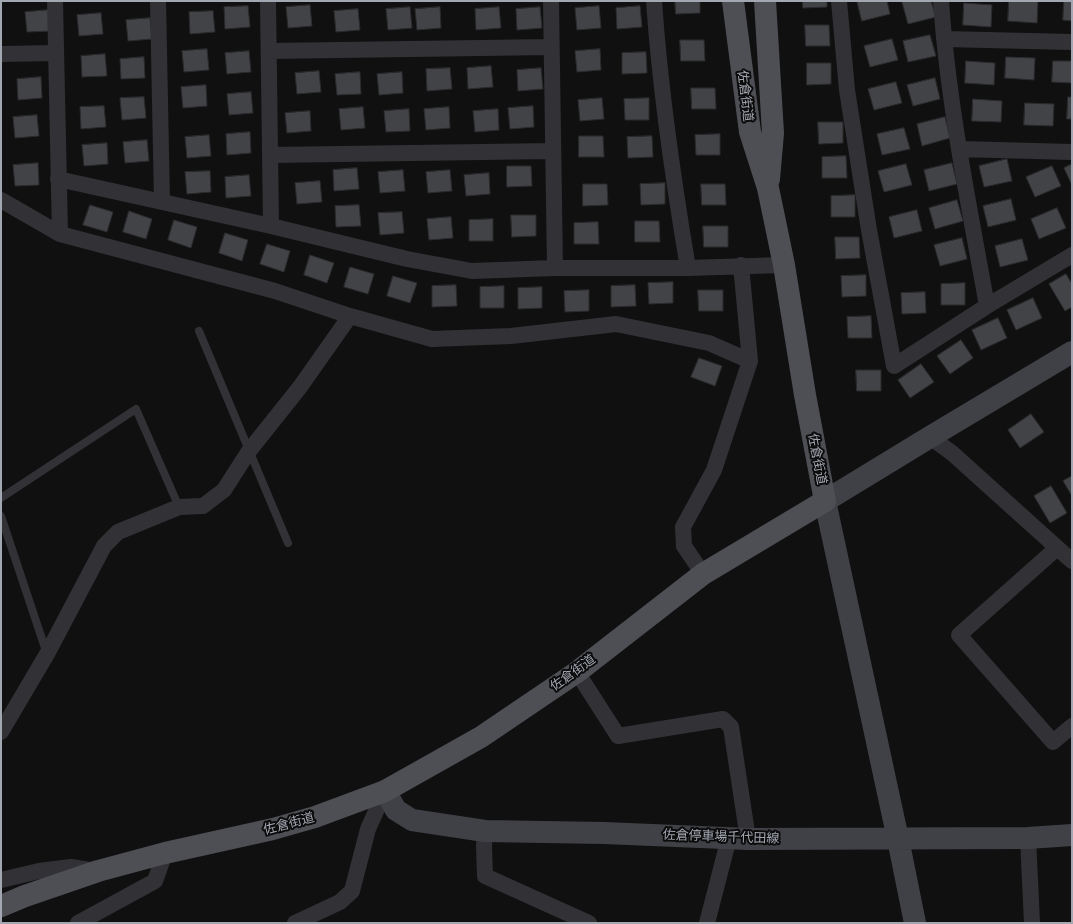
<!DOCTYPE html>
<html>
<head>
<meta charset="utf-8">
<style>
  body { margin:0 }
  #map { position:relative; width:1073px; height:924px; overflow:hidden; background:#101011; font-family:Rubik,sans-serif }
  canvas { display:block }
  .frame { position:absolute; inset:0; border:2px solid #a3a7b1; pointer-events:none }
</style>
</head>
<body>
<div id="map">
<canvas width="1073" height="924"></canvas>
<div class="frame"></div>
</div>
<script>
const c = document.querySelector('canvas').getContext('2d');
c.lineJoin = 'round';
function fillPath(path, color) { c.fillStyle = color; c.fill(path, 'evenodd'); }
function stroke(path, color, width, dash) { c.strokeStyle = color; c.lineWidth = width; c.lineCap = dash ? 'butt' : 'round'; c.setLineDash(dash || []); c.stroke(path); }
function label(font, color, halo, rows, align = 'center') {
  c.font = font + ' Rubik,"Noto Sans JP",sans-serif'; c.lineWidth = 4; c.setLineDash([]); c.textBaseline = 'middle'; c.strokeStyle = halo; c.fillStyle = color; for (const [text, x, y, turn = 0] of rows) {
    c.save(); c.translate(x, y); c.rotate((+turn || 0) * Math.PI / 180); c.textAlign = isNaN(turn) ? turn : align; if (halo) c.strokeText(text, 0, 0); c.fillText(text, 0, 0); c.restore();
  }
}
const building = new Path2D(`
  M675,1h25v12l-24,1z
  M803,1h24v6l-24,1z
  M857,1h30l3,13 -28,7z
  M908,1h23l5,16 -28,7 -6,-22z
  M1009,1h29l-1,22 -29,-2z
  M1064,1h8v20l-9,-1z
  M964,3l28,2 -1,22 -28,-2z
  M310,5l2,21 -24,2 -2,-21z
  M248,6l2,21 -25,2 -1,-22z
  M599,6l2,22 -24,2 -2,-22z
  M640,6l2,21 -25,2 -1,-21z
  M410,7l2,21 -24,2 -2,-21z
  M440,7l1,21 -24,2 -2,-21z
  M499,7l2,21 -25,2 -1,-21z
  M540,7l2,21 -25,2 -1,-21z
  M358,9l2,21 -24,2 -2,-21z
  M49,10l2,21 -24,1 -2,-20z
  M213,11l2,21 -25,2 -1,-22z
  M101,13l2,21 -24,2 -2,-21z
  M150,18l2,21 -24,2 -2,-21z
  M805,25h24l1,21h-24z
  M930,35l6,21 -28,6 -5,-21z
  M892,39l6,21 -28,7 -6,-21z
  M680,40h24l1,21h-24z
  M207,49l2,21 -25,2 -2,-21z
  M600,49l1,21 -24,2 -2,-21z
  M249,51l2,21 -24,2 -2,-21z
  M646,52l1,21 -25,1v-21z
  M105,54l2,22 -25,1 -1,-21z
  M144,57l1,21 -24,1 -1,-20z
  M1006,57l29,1 -1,22 -29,-2z
  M966,61l29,2 -1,22 -29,-2z
  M1053,61h19v22l-20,-1z
  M807,63h24v21l-24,1z
  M491,66l2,21 -25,2 -1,-21z
  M450,68l2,21 -25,2 -1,-22z
  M541,68l2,21 -25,2 -1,-21z
  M319,71l2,21 -24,2 -2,-21z
  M360,72l1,22 -24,1 -2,-21z
  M402,72l1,21 -24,2 -2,-21z
  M41,77l1,21 -24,2 -1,-21z
  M935,78l5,21 -27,7 -6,-21z
  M896,82l6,21 -28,7 -6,-21z
  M206,85l1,21 -24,2 -2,-21z
  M691,88h24l1,21h-24z
  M251,92l2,21 -24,2 -2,-21z
  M144,97l2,21 -24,2 -2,-22z
  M1068,97h4v22h-5z
  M602,98l2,21 -24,2 -2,-21z
  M649,98v22h-24l-1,-21z
  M973,99l29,2 -1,21 -29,-1z
  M1025,103l29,1 -1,22 -29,-1z
  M104,106l2,21 -25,2 -1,-22z
  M533,106l1,21 -24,2 -2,-21z
  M363,107l2,21 -24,2 -2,-21z
  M449,107l1,21 -24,2 -2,-21z
  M409,109l1,22 -24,1 -2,-21z
  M498,109l1,21 -24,2 -2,-21z
  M310,111l1,20 -24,2 -2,-20z
  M37,115l2,21 -24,2 -2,-21z
  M945,117l5,21 -28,8 -5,-22z
  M818,122h25v21l-24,1z
  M904,128l6,21 -28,6 -5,-21z
  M250,132l1,21 -24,2 -1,-21z
  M720,134v21h-24l-1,-20z
  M209,135l2,21 -24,2 -2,-21z
  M579,136h24l1,21h-25z
  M652,136l1,21 -25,1 -1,-21z
  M147,140l2,21 -24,2 -2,-21z
  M107,143l1,21 -24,2 -2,-21z
  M846,156l1,22h-25v-21z
  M1007,159l5,22 -28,6 -5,-21z
  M38,163l1,22 -24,1 -2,-21z
  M952,163l5,21 -28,7 -5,-21z
  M906,164l6,21 -28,7 -6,-21z
  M1072,164v21l-8,-17z
  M507,166h24l1,20 -25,1z
  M1052,166l9,20 -26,11 -9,-20z
  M357,168l2,21 -25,2 -1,-21z
  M403,170l2,21 -25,2 -2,-21z
  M450,170l2,21 -24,2 -2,-21z
  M210,171l1,21 -24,2 -2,-22z
  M489,173l1,21 -24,2 -2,-21z
  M249,175l2,21 -25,2 -1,-21z
  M320,181l2,21 -25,2 -2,-21z
  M665,183v21l-24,1 -1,-21z
  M583,184h24l1,21 -25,1z
  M701,184h24l1,21h-24z
  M855,195v22h-24v-21z
  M1011,199l5,21 -28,7 -5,-21z
  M957,200l6,21 -28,8 -6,-21z
  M90,205l23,7 -6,20 -24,-7z
  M359,205l2,21 -25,1 -1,-21z
  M1057,208l9,20 -27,11 -8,-20z
  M917,210l5,21 -28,7 -5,-21z
  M129,211l23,8 -6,20 -23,-7z
  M402,212l2,21 -24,2 -2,-22z
  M511,215h25v21l-24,1z
  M451,217l2,21 -24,2 -2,-21z
  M493,219v22h-24v-21z
  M174,220l23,7 -6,21 -23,-8z
  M635,221h24l1,21h-25z
  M598,222l1,22h-25v-21z
  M703,226h25v21h-24z
  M225,233l23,7 -6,21 -23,-8z
  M835,237h24l1,21 -24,1z
  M962,238l5,21 -27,7 -6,-21z
  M1022,239l6,21 -28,7 -5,-21z
  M267,244l23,7 -6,21 -24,-8z
  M310,255l24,8 -7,20 -23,-8z
  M350,267l24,7 -6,20 -24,-7z
  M1066,274l6,10v23l-7,4 -16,-27z
  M866,275v21l-24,1 -1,-21z
  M393,276l24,7 -7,20 -23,-7z
  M673,282v21l-24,1 -1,-21z
  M965,283v22h-24v-21z
  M456,285l1,21 -25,1v-21z
  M635,285l1,21 -25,1v-21z
  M504,286v22h-24v-21z
  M542,287v21l-24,1v-21z
  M589,290v21l-24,1 -1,-21z
  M698,290h25v21h-24z
  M925,292l1,21 -24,1 -1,-21z
  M1033,298l9,20 -26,12 -9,-20z
  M871,316l1,22h-24l-1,-21z
  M998,318l9,20 -26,12 -9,-20z
  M961,340l12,18 -23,16 -13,-18z
  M699,358l23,8 -7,20 -24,-9z
  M921,364l13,18 -24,16 -12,-18z
  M856,370h25v21h-24z
  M1031,414l13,18 -24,16 -12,-18z
  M1072,476v20l-9,-15z
  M1051,486l16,27 -17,10 -16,-27z`);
const lane = new Path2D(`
  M199,331l89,212
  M1,498l135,-89 43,98
  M1,516l46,138`);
const street = new Path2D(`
  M55,1l5,233
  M158,1l4,201
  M268,1l3,225
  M551,1l4,267
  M654,1c6,89 19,178 34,267
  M839,1l8,89 22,140 25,136 93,-60 85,-51
  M941,1c7,103 28,204 46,305
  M944,39l128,3
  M269,51l282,-4
  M1,54l55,-1
  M959,149l113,3
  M270,155l283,-4
  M58,179l213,47 136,33 65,12 83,-3h133l96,-3
  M1,200l59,34 215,57 75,25 82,23 79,-3 105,-12 93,19 41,18
  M930,437l22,16 120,108
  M1057,548l-98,87 94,107 19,-16
  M703,574l-19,-28 -1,-19 31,-57 36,-109 -9,-96
  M577,672l41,64 105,-17 8,8 17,112
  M1,732l46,-78 57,-108 14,-14 61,-25 24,-1 21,-16 25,-39 51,-64 50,-71
  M485,831l-1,15 1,30 104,47
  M1028,838l4,85
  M1,880l38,-9 32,-4 25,4
  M78,923l77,-42 10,-28
  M295,923l45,-21 12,-11 16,-62 17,-38
  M707,923l22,-85`);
const secondary = new Path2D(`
  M385,791l11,19 16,10 73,11 119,2 144,6 280,-1 44,-3
  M915,923l-17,-84 -73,-338 105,-64 142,-85`);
const primary = new Path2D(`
  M765,1l8,132 -4,46
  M1,906l24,-10 73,-25 67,-18 108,-24 42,-12 70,-26 96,-54 96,-65 126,-98 122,-73 -20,-106 -21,-130 -16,-77 -18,-56 -17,-131`);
const streetNames = [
  ["佐倉街道",745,96,83],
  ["佐倉街道",817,459,79],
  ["佐倉街道",573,673,-36],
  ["佐倉街道",289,824,-15],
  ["佐倉停車場千代田線",721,837,2]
];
fillPath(building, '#424347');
stroke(building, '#2b2b2d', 1);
stroke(lane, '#323236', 8);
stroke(street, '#323236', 16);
stroke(secondary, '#404146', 22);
stroke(primary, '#4e4f55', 22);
label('13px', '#a3a7b1', '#0b0b0c', streetNames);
</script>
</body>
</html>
